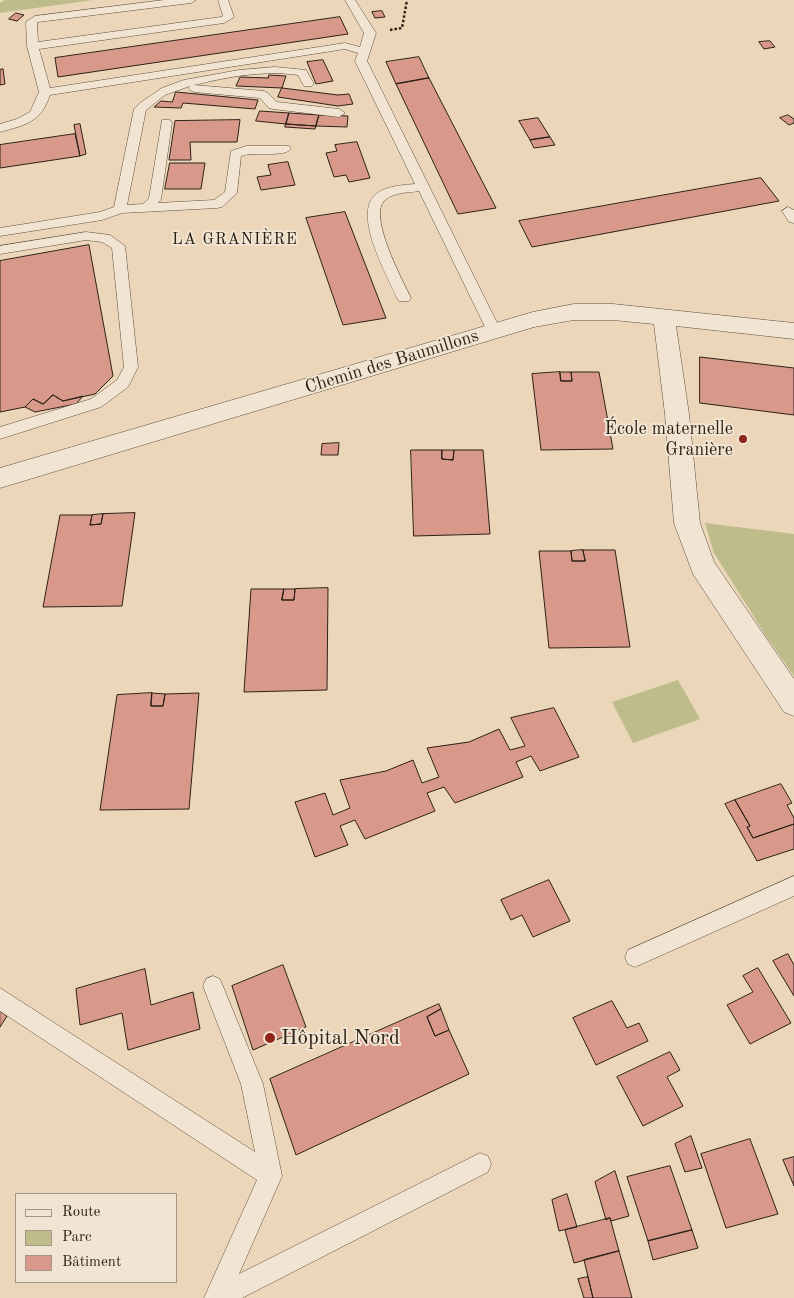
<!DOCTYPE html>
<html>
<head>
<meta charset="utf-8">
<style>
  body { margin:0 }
  #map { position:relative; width:794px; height:1298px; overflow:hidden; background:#ebd6b9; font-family:"Old Standard TT",serif }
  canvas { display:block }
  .legend { position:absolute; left:15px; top:1193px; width:162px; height:90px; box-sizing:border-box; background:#f2e4d2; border:1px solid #a39686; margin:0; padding:6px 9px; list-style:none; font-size:15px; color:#2c2115 }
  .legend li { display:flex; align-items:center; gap:10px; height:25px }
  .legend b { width:25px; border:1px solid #a39686 }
</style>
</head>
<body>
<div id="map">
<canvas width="794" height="1298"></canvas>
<ul class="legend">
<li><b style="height:6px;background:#f2e4d2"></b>Route</li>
<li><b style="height:14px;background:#bebc8a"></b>Parc</li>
<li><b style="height:14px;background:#d8998b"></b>Bâtiment</li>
</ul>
</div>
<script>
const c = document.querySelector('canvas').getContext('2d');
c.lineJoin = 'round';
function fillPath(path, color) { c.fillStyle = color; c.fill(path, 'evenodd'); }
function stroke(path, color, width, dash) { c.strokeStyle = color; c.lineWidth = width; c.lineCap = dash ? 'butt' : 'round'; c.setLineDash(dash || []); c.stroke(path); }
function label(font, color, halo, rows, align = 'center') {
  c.font = font + ' "Old Standard TT",serif'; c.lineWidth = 4; c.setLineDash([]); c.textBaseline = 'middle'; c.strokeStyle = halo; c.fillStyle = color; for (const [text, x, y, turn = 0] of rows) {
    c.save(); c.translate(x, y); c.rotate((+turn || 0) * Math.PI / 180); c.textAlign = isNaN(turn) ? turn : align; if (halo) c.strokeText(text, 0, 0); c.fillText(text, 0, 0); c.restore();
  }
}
const green = new Path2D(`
  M5,0h88l-93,13v-10z
  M705,523l89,11v142l-28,-40 -52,-83z
  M678,680l22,39 -67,24 -21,-41z`);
const building = new Path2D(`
  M382,11l3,6 -10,1 -3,-6z
  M16,13l8,2 -7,6 -8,-2z
  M340,17l8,17 -290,43 -3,-19z
  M770,41l5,6 -11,2 -5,-7z
  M419,57l10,21 -33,6 -10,-22z
  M323,60l10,21 -17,3 -9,-22z
  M3,69l2,15 -5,1v-15z
  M269,75l17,1 -4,12 -46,-2 4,-9 28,1z
  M429,78l67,130 -38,6 -62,-130z
  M282,88l56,7 11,-1 4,10 -15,2 -60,-9z
  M176,92l82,8 -3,9 -72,-6 -2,5 -27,-1 7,-6 11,1z
  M260,111l29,2 -3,11 -30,-3z
  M289,113l30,2 -3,11 -30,-2z
  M319,115l29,1 -1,11 -31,-1z
  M788,115l6,4v4l-5,2 -9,-7z
  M538,118l12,19 -20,3 -11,-19z
  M240,120l-3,22h-47l1,18h-22l6,-39z
  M80,124l6,30 -6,2 -6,-31z
  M286,124l30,2 -1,3 -30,-2z
  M75,134l5,22 -80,12v-23z
  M550,137l5,8 -21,3 -4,-8z
  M357,142l13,36 -21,4 -3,-7 -12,2 -8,-24 11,-2 -2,-6z
  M288,162l7,23 -34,5 -4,-13 14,-2 -3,-10z
  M170,163h35l-4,26h-36z
  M761,178l18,23 -247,46 -13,-26z
  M345,212l41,106 -43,7 -37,-107z
  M89,245l24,131 -18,18 -32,7 -10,-6 -10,9 -10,-5 -8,8 -25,5v-151z
  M700,357l94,11v47l-94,-12z
  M560,372h11l1,9h-11z
  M560,372l1,9h11l-1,-9h28l14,77 -72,1 -9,-76z
  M53,395l10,6 20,-5 -7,8 -41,8 -10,-5 8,-8 10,5z
  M339,443l-1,12h-17l1,-11z
  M411,450h31v9l11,1 1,-10h29l7,84 -76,2z
  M442,450h12l-1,10 -11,-1z
  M135,513l-13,93 -79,1 17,-92h32l-2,10 11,-1 2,-10z
  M103,514l-2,10 -11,1 2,-10z
  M583,550l2,11h-13l-1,-10z
  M583,550h32l15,97 -81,1 -10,-97h32l1,10h13z
  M328,588l-1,102 -83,2 7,-103h33l-2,11h12l1,-11z
  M284,589h11l-1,11h-12z
  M152,693l13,1 -2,12h-12z
  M152,693l-1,13h12l2,-12 34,-1 -10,116 -89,1 17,-115z
  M554,708l25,49 -39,14 -9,-15 -15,6 7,15 -68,26 -11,-16 -17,6 8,18 -70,28 -10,-19 -15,6 8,19 -33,12 -20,-55 30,-9 8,22 17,-7 -10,-28 46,-9 27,-11 9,23 17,-6 -12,-29 42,-6 30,-13 11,21 15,-4 -14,-28z
  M781,784l11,19 -5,2 7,13v6l-41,14 -6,-11 3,-1 -15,-26z
  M735,800l15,26 -3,1 6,11 41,-14v25l-37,12 -32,-57z
  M549,880l21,41 -37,16 -11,-22 -11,5 -10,-20z
  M788,954l6,11v31l-21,-35z
  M283,965l23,62 -53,23 -21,-64z
  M758,968l33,55 -41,21 -23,-39 26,-13 -10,-16z
  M145,969l6,36 42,-13 7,37 -72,21 -6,-37 -42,12 -4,-36z
  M612,1001l15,27 12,-5 9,18 -52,24 -23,-47z
  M439,1004l2,5 -14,8 8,19 14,-6 20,44 -173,81 -26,-76z
  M441,1009l8,21 -14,6 -8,-19z
  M0,1011l7,5 -7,11z
  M670,1052l10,18 -13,7 16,29 -40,20 -26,-49z
  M691,1136l11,32 -17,4 -10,-28z
  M750,1139l28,75 -52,14 -25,-74z
  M794,1157v29l-11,-26z
  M670,1166l22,64 -44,11 -21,-64z
  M615,1171l14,45 -18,5 -1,-3 -4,2 -11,-38z
  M567,1194l10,33 -18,4 -7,-31z
  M610,1218l9,33 -45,12 -9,-33z
  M692,1230l6,18 -45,12 -5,-19z
  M619,1251l13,47h-39l-9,-38z
  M588,1277l5,21h-9l-6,-19z`);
const path = new Path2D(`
  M390,30l12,-2 5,-28`);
const service = new Path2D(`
  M164,0h32l-5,3 -153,19 -1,1 1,19 183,-25 2,-1 -5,-16h10l6,17 -10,6 -185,26 11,39 295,-45 15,4 4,-14 -19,-33h10l21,33 -9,28 134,270 -2,3h-10l-2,-3 -68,-140c-11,2 -25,1 -34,9 -18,15 18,81 26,98l-2,3h-10l-2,-3c-10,-23 -43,-81 -23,-102 9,-10 29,-11 41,-12l-60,-123 3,-8 -13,-4 -295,46c-9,27 -24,30 -50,37v-8l17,-5 13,-7 9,-20 -12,-46 -1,-24 9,-6z
  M275,67l31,3 8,14 -2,2h-8l-6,-11c-34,-5 -71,2 -104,10l70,6 4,2 9,9 62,7 6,4 -6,4 -66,-8 -4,-1 -9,-10 -66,-6 -4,-2 -2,-2 2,-2 -25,9 -19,15 -19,95 16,-1 6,-6 13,-78h8l2,3 -11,76 -3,4 56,-3 11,-8 6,-41 15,-5h43l2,3c-8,9 -37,2 -50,7l-4,37 -15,14 -5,1 -95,5 -20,7 -102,16v-8l100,-16 14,-5 20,-98 6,-6 22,-15 22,-8 55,-10z
  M788,207l6,3v13l-5,-1 -7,-11z
  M86,232l24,3 15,11 13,121 -10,20 -27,20 -101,32v-12l91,-28 26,-19 7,-13 -12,-119 -10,-6 -16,-2 -86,14v-8z
  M794,876v20l-159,71 -7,-3 -3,-7 3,-7z
  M213,976l7,3 43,105 19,92 -43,98 241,-121 8,3 3,8 -3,8 -246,126h-38l53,-118 -257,-169v-23l255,164 -14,-68 -38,-98 3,-7z`);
const minor = new Path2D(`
  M574,304h39l181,19v16l-118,-13 13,88 11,109 14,39 80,117v37l-10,-4 -91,-138 -19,-51 -9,-109 -11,-90 -41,-4h-39l-40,7 -534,161v-20l533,-156z`);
const markers = [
  [743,439,5,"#8f2418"],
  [270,1038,6,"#8f2418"]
];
const farNeighbourhoodnames = [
  ["LA GRANIÈRE",235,240]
];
const streetNames = [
  ["Chemin des Baumillons",392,362,-17]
];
const poiNames = [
  ["École maternelle",733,429],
  ["Granière",733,450]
];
const nearPoinames = [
  ["Hôpital Nord",281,1038]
];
fillPath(green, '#bebc8a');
fillPath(building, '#d8998b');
stroke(building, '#2c2115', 1);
stroke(service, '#5c4e3e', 1);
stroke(minor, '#5c4e3e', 1);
stroke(path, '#2c2115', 2.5, [2.5, 2]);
fillPath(service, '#f2e4d2');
fillPath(minor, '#f2e4d2');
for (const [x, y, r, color] of markers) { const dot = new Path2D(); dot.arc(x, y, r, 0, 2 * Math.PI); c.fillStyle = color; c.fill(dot); stroke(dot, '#f2e4d2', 2); }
c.letterSpacing = '1px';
label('16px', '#2c2115', '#f2e4d2', farNeighbourhoodnames);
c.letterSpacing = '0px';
label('18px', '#2c2115', '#f2e4d2', streetNames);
label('18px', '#2c2115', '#f2e4d2', poiNames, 'right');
label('21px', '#2c2115', '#f2e4d2', nearPoinames, 'left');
</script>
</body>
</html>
